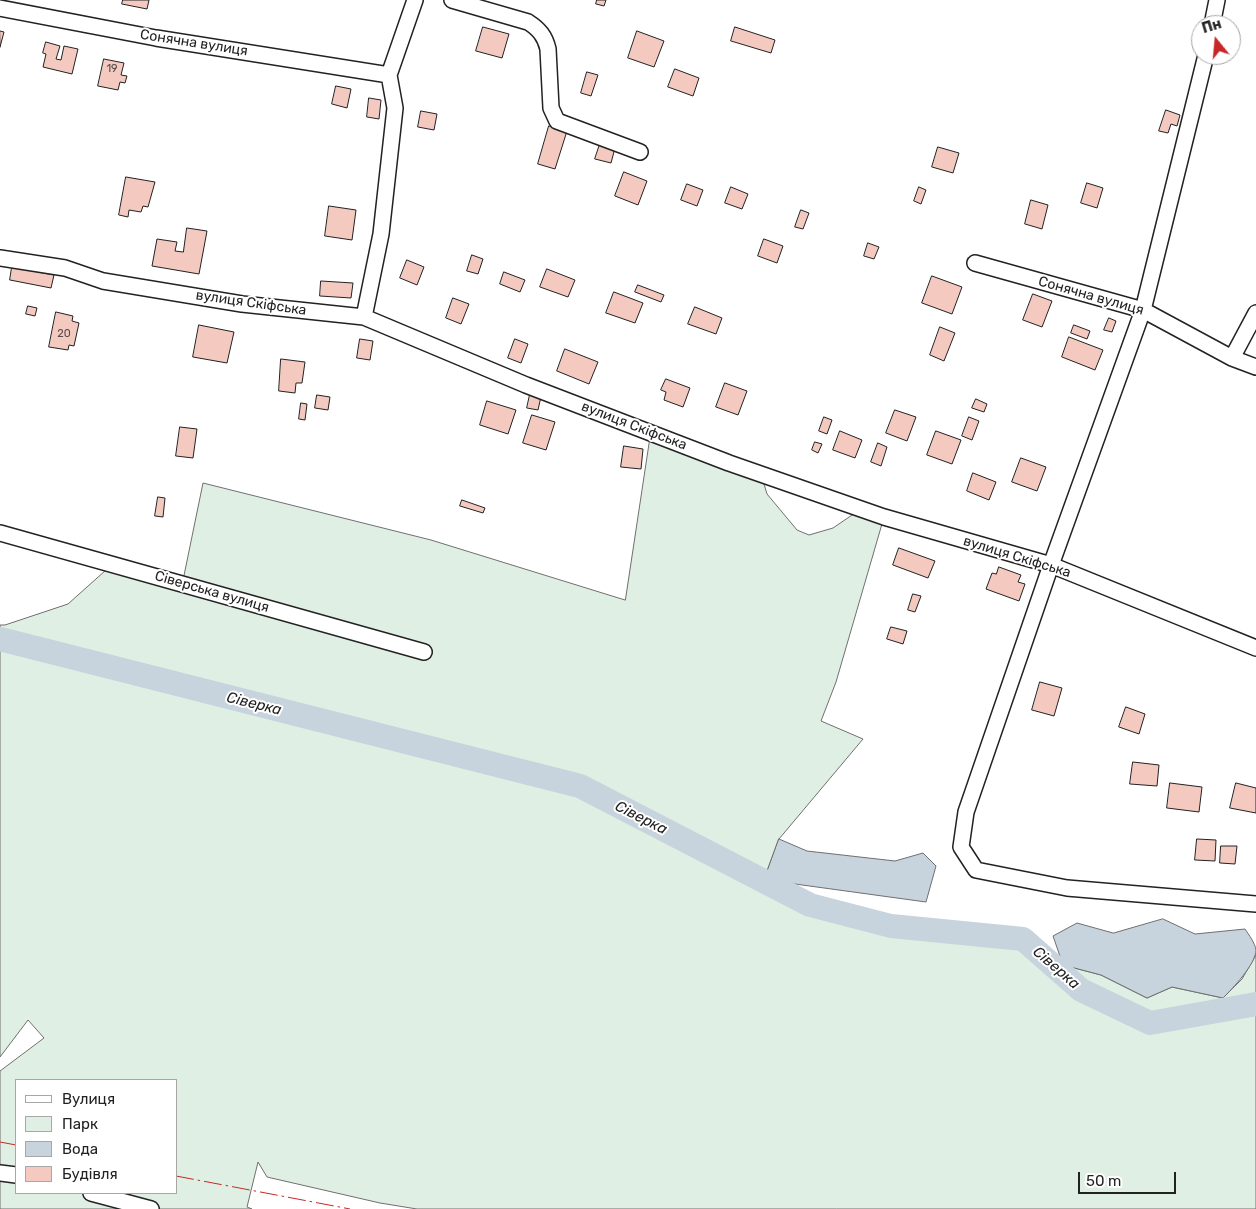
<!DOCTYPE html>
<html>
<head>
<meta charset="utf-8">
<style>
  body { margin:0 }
  #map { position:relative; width:1256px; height:1209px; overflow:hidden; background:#fff; font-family:Rubik,sans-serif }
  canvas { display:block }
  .legend { position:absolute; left:15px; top:1079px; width:162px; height:115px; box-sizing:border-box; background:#fff; border:1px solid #a7a7a7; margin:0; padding:6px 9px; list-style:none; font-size:15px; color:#222 }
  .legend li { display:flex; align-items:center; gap:10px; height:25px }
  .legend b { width:25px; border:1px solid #a7a7a7 }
  .north { position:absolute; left:1191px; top:15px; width:50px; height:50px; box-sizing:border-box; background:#fff; border:1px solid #a7a7a7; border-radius:50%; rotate:343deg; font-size:14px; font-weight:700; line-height:20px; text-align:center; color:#222 }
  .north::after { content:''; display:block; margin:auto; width:18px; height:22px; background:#c62828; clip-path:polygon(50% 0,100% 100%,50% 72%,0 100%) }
  .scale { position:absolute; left:1078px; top:1172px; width:98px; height:22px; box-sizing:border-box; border:2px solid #222; border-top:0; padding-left:6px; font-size:15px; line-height:18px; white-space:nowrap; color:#222; -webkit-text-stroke:4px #fff; paint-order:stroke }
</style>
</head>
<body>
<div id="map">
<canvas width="1256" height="1209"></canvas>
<ul class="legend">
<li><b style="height:6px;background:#fff"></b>Вулиця</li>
<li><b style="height:14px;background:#e0efe3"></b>Парк</li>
<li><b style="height:14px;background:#c7d3dd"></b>Вода</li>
<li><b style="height:14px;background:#f3c9c0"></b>Будівля</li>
</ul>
<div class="north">Пн</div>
<div class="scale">50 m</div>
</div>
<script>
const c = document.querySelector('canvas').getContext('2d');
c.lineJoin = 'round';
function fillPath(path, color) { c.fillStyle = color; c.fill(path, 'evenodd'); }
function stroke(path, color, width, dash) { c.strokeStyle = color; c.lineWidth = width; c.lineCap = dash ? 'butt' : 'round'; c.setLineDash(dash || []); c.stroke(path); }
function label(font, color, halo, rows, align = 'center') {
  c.font = font + ' Rubik,sans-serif'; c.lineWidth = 4; c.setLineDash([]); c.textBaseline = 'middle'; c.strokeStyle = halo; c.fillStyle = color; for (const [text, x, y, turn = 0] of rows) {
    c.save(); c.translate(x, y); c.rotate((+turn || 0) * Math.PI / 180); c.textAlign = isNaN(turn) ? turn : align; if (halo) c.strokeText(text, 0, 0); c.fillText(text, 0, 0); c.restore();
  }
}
const green = new Path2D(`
  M651,433l110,41 6,20 30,36 12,5 24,-7 22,-15 29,4 -48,165 -15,39 42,18 -84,100 -19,51 131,36 132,13 40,26 38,10 46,23 25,-11 51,11 19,-19 14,-24v254h-839l-37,-6 -113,-26 -9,-15 -11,45 5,2h-252v-138l44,-33 -16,-18 -28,37v-432h5l63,-21 38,-34 75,20 22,-107 228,57 194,60zM16,1080h160v113h-160z`);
const water = new Path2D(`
  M779,839l28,12 88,10 28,-8 13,13 -10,36 -131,-18 -29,-9z
  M1163,919l32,15 50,-5c4,6 10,14 11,21 0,14 -24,39 -33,48l-51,-11 -25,11 -46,-23 -38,-10 -10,-29 24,-13 36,10z`);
const river = new Path2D(`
  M0,639l580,147 230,119 81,21 132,13 58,51 69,33 106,-19`);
const building = new Path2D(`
  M123,0h26l-2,9 -25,-5z
  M597,0h9l-2,6 -8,-2z
  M483,27l26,7 -7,24 -26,-7z
  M735,27l40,13 -4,13 -40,-12z
  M0,31l4,1 -4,15z
  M637,31l27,10 -10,26 -26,-9z
  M46,42l14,4 -4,13 5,1 3,-14 14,3 -6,25 -29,-7 3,-13 -3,-1z
  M104,59l20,4 -3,12 6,1 -2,7 -5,-1 -2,8 -20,-4z
  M675,69l24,9 -6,18 -25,-9z
  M587,72l11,3 -7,21 -10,-3z
  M336,86l15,3 -4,19 -15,-4z
  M369,98l12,2 -2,19 -12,-2z
  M1166,110l14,5 -3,11 -6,-2 -3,9 -9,-2z
  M421,111l16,3 -3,16 -16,-3z
  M549,126l18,5 -12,38 -17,-5z
  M600,144l15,4 -4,15 -16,-4z
  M938,147l21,6 -6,20 -21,-6z
  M624,172l23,9 -9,24 -23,-9z
  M126,177l29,5 -7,25 -5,-1 -2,6 -12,-2 -1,7 -9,-2z
  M1087,183l16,5 -6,20 -16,-5z
  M687,184l16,6 -6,16 -16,-6z
  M731,187l17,7 -6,15 -17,-6z
  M919,187l7,3 -5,14 -7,-3z
  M1031,200l17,5 -6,24 -17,-5z
  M329,206l27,4 -4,30 -27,-4z
  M801,210l8,3 -6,16 -8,-2z
  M187,228l20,3 -8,43 -47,-8 5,-27 20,3 -2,9 8,1z
  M764,239l19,7 -6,17 -19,-7z
  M868,243l11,4 -5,12 -10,-3z
  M472,255l11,4 -5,15 -11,-3z
  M407,260l17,7 -7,18 -17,-7z
  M12,267l42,8 -3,13 -41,-8z
  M547,269l28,11 -7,17 -28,-10z
  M504,272l21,8 -5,12 -20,-8z
  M932,276l30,11 -10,27 -30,-11z
  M321,281l32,2 -2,15 -31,-2z
  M638,285l26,10 -3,7 -26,-10z
  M614,292l29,11 -8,20 -29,-10z
  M1033,294l19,7 -10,26 -19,-7z
  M453,298l16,6 -8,20 -15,-6z
  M28,306l9,2 -2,8 -9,-2z
  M695,307l27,11 -6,16 -28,-10z
  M56,312l17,4 -1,5 7,2 -5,23 -5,-1 -1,5 -19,-3z
  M1109,318l7,3 -4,11 -8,-2z
  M199,325l35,7 -7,31 -34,-6z
  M1074,325l16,6 -3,8 -16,-6z
  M940,327l15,6 -11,28 -14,-6z
  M1069,337l34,13 -8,20 -33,-13z
  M360,339l13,2 -3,19 -13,-2z
  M515,339l13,5 -7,19 -13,-5z
  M565,349l33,13 -9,22 -32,-13z
  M281,359l24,3 -3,21h-6l-1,10 -16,-2z
  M666,379l24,9 -7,19 -19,-7 2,-8 -5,-2z
  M725,383l22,8 -9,24 -22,-8z
  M531,390l11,2 -4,18 -11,-2z
  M317,395l13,2 -2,13 -13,-2z
  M976,399l11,5 -3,8 -12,-4z
  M487,401l29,9 -8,24 -28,-9z
  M301,403l6,1 -2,16 -6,-1z
  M895,410l21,7 -9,24 -21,-8z
  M532,415l23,7 -9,28 -23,-7z
  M824,417l8,3 -5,14 -8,-3z
  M969,417l10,4 -7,19 -10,-4z
  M180,427l17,2 -4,29 -17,-2z
  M840,431l22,9 -7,18 -22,-8z
  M936,431l25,9 -9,24 -25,-9z
  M815,442l7,2 -4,9 -6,-3z
  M878,443l9,4 -6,19 -10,-4z
  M624,446l19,3 -2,20 -20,-2z
  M1021,458l25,9 -9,24 -25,-9z
  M973,473l23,9 -7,18 -22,-9z
  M158,497l7,1 -2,19 -8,-1z
  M462,500l23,8 -2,5 -23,-7z
  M899,548l36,13 -7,17 -35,-13z
  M999,567l22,8 -3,7 7,2 -6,17 -33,-12 6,-16 4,1z
  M913,594l8,2 -6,16 -7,-2z
  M891,627l16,4 -4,13 -16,-5z
  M1040,682l22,6 -8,28 -22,-6z
  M1126,707l19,7 -6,20 -20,-7z
  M1133,762l26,3 -2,21 -27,-2z
  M1170,783l32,4 -3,25 -32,-4z
  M1236,783l20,5v25l-26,-5z
  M1197,839l19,1 -1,21 -20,-1z
  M1221,846h16l-2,18 -15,-1z`);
const minor = new Path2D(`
  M452,0l76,22c11,7 17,14 20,27l3,59 6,13 83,31
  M0,8l156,30 233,37
  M1212,25l5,-25
  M1206,55l-63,255 -92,255 -85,247 -5,35 15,23 91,18 189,16
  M0,258l65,10 38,13 139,23 122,13 162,68 203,78 155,54 167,48 205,83
  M975,263l168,47 89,48 24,9
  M364,317l17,-83 14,-126 -6,-33 26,-75
  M1232,358l24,-45
  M0,533l424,119
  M0,1173l16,2
  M91,1193l60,16`);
const power = new Path2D(`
  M0,1142l16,3
  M176,1176l174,33`);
const numberNames = [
  ["19",112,69],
  ["20",64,334]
];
const streetNames = [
  ["Сонячна вулиця",194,43,9],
  ["Сонячна вулиця",1091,296,16],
  ["вулиця Скіфська",251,303,8],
  ["вулиця Скіфська",634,426,21],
  ["вулиця Скіфська",1017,557,17],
  ["Сіверська вулиця",212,592,16]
];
const waterNames = [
  ["Сіверка",254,704,14],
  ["Сіверка",641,818,27],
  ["Сіверка",1056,968,41]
];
fillPath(green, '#e0efe3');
stroke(green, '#6f6f6f', 1);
fillPath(water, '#c7d3dd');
stroke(water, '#6f6f6f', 1);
stroke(river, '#c7d3dd', 24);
fillPath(building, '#f3c9c0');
stroke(building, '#222', 1);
stroke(minor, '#222', 18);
stroke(minor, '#fff', 15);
stroke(power, '#c62828', 1, [18, 4, 2.5, 4]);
label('11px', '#564c4a', null, numberNames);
label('14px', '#222', '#fff', streetNames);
label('italic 15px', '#222', '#fff', waterNames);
</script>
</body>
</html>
